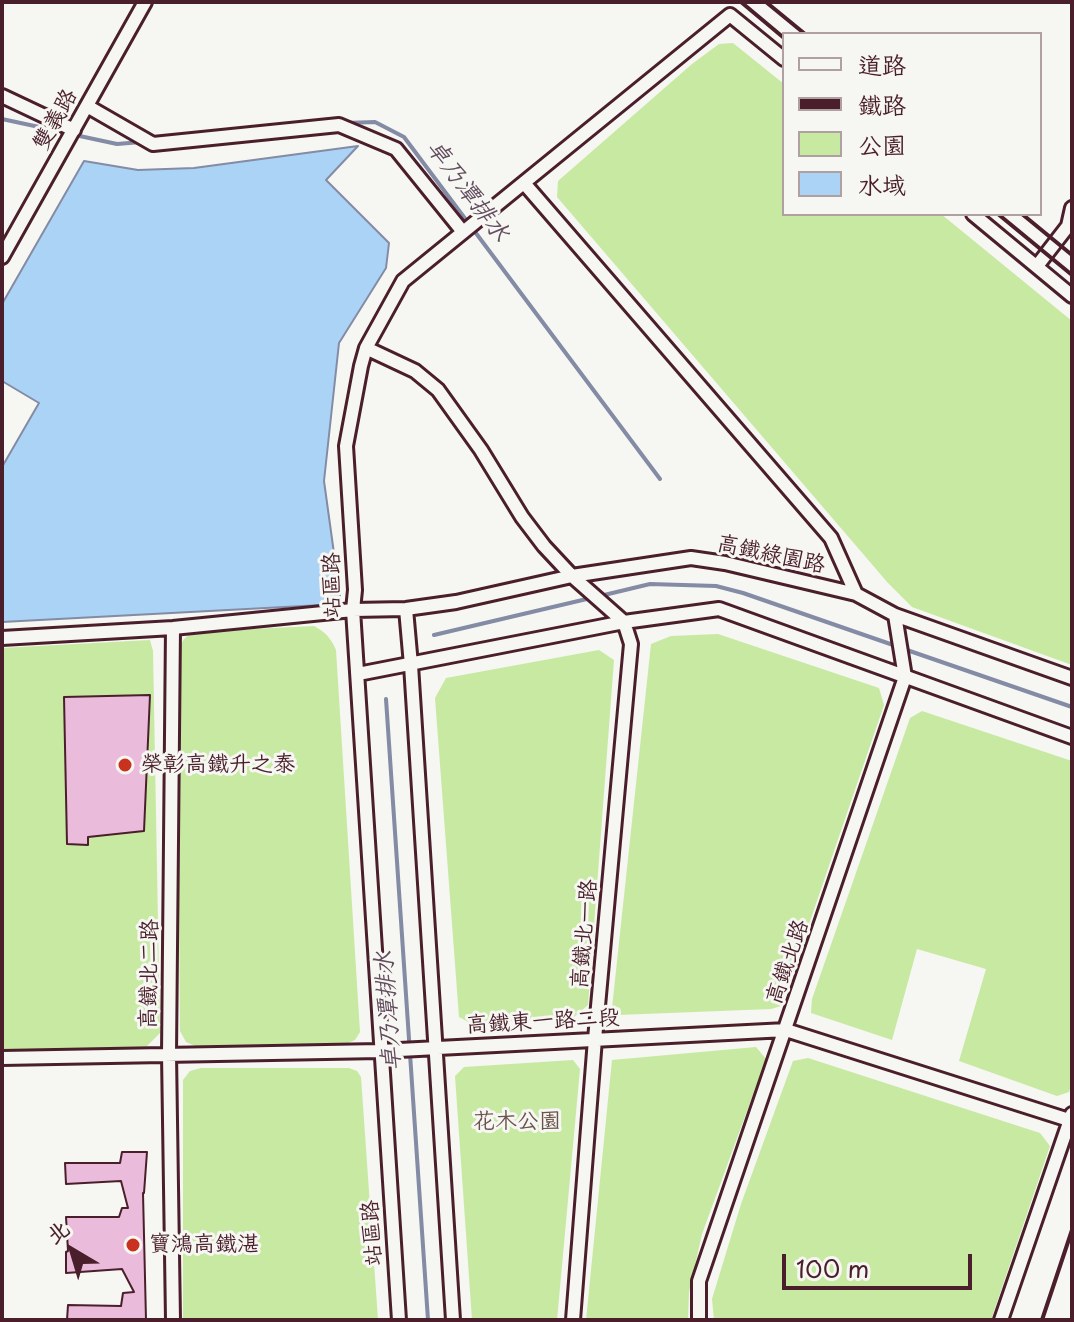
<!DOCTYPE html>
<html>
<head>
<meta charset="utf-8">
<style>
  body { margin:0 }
  #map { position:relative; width:1074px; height:1322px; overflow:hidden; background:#f6f6f2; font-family:"Playpen Sans","LXGW WenKai TC",sans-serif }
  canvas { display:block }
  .frame { position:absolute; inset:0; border:4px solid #4a1f2b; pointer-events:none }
  .legend { position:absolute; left:782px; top:32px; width:260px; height:184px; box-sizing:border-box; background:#f6f6f2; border:2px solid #b1a0a2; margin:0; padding:10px 14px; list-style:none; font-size:24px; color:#4a1f2b }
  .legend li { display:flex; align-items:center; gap:16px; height:40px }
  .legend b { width:40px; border:2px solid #b1a0a2 }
  .north { position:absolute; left:32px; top:1210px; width:80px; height:80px; -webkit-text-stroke:6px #f6f6f2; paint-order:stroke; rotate:322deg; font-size:22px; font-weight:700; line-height:32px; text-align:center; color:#4a1f2b }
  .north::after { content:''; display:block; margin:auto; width:28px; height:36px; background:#4a1f2b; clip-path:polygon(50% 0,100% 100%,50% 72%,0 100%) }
  .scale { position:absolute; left:782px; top:1254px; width:190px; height:36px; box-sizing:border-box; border:4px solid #4a1f2b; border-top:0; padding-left:10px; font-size:24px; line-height:28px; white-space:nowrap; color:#4a1f2b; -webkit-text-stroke:6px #f6f6f2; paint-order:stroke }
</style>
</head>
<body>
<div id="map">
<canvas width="1074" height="1322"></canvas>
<div class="frame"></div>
<ul class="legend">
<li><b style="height:10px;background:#f6f6f2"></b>道路</li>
<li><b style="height:10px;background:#4a1f2b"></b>鐵路</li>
<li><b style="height:22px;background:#c7e9a2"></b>公園</li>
<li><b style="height:22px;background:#abd3f5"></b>水域</li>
</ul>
<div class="north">北</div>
<div class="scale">100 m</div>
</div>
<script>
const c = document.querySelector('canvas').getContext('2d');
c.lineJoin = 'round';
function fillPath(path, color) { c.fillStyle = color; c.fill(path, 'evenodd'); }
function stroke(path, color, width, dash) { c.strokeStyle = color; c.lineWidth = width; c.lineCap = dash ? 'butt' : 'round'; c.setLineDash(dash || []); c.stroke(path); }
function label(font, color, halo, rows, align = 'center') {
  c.font = font + ' "Playpen Sans","LXGW WenKai TC",sans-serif'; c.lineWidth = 6; c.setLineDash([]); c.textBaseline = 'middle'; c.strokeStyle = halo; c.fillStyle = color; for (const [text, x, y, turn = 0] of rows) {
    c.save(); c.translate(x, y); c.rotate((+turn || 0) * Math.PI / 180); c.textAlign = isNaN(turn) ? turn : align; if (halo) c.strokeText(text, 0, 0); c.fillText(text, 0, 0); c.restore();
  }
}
const green = new Path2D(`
  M733,43l51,41v130h157l131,107v344l-160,-58 -24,-24 -331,-386 1,-16 134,-117 27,-20z
  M314,626c11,6 17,12 22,24l24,382 -5,8 -12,5 -148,1 -9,-4 -6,-11 -3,-380 7,-12 8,-7z
  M718,634l161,54 5,17 -103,301 -10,3 -153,6 -6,-7 39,-364 20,-8z
  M150,640l3,11 7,382 -17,17 -141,3v-405z
  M599,650l15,10 -26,345 -15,13 -103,5 -11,-6 -24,-319 11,-20z
  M922,711l150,50v322l-3,9 -12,4 -98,-35 27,-92 -69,-20 -25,91 -81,-27 1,-14 98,-281z
  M756,1047l10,12 -64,175 -13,58 -1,28h-102l26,-260z
  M808,1058l232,75 10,13 -59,174h-277l-2,-21 29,-95 52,-143z
  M573,1060l7,9 -23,251h-85l-17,-244 9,-9z
  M201,1068h148l8,3 4,6 17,243h-195v-240l7,-9z`);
const water = new Path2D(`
  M358,146l-32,34 63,63 -3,25 -47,75 -15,138 17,123 -339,18v-155l37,-64 -37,-22v-77l82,-143 54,9 56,-2z`);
const stream = new Path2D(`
  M2,119l65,14
  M345,123l30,-1 29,15 256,342
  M75,135l42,9 24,-2
  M600,596l50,-12 66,2 27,7 153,53
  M434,635l157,-37
  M904,649l168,58
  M386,699l42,621`);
const building = new Path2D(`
  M150,695l-6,136 -56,6v8l-21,-1 -3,-147z
  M122,1152h25l-3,41h-1l3,127h-79l1,-15 53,1 2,-13 11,-1 -12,-23 -56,4v-21l2,-1 -2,-34h53l3,-9h6l-7,-27 -55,3 -1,-21h55z`);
const minor = new Path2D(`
  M2,96l72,34
  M87,106l66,38 186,-19 57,24 67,83
  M524,183l307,355 25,56
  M973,214l99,82
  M2,257l143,-255
  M1037,266l31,-40 4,-18
  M366,348l49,23 23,19 43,60 41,67 22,29 28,30 52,46 7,22 -36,395 -22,281
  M406,609l5,56 42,655
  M2,638l171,-10 180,-18 53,-1 50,-7 116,-26 119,-18 34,5 131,31 39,21 177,63
  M358,674l266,-52 95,-13 353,128
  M2,1058l378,-7 406,-21 286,91
  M173,1320l-4,-266 4,-426
  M399,1320l-46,-710 2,-20 -9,-144 15,-80 5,-18 37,-67 327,-266 54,44
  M699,1320v-39l206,-604 -10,-62
  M1001,1320l71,-206`);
const rail = new Path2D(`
  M741,2l43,36
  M766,2l39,32
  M998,214l74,61
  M1022,214l50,41
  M1042,1320l30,-90`);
const markers = [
  [125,765,8,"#c8321e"],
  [133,1245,8,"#c8321e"]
];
const streetNames = [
  ["雙義路",56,120,-61],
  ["高鐵綠園路",771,555,12],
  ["站區路",333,585,-91],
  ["高鐵北一路",585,934,-85],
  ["高鐵北路",788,962,-71],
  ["高鐵北二路",150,974,-89],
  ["高鐵東一路二段",543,1022,-3],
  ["站區路",373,1233,-94]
];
const poiNames = [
  ["榮彰高鐵升之泰",141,765],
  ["寶鴻高鐵湛",149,1245]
];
const parkNames = [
  ["花木公園",517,1122]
];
const waterNames = [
  ["卓乃潭排水",467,191,53],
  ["卓乃潭排水",389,1011,-94]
];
fillPath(green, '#c7e9a2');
fillPath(water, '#abd3f5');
stroke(water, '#848ba4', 2);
stroke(stream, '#848ba4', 4);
fillPath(building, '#ebbbdc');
stroke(building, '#4a1f2b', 2);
stroke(minor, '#4a1f2b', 18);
stroke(minor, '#f6f6f2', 12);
stroke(rail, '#4a1f2b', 4);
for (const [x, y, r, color] of markers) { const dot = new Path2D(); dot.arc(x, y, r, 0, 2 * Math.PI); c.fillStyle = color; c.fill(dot); stroke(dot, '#f6f6f2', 3); }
label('22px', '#4a1f2b', '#f6f6f2', streetNames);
label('22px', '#4a1f2b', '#f6f6f2', poiNames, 'left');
label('22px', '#695249', '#f6f6f2', parkNames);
label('italic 24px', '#624c5e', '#f6f6f2', waterNames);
</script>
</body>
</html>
